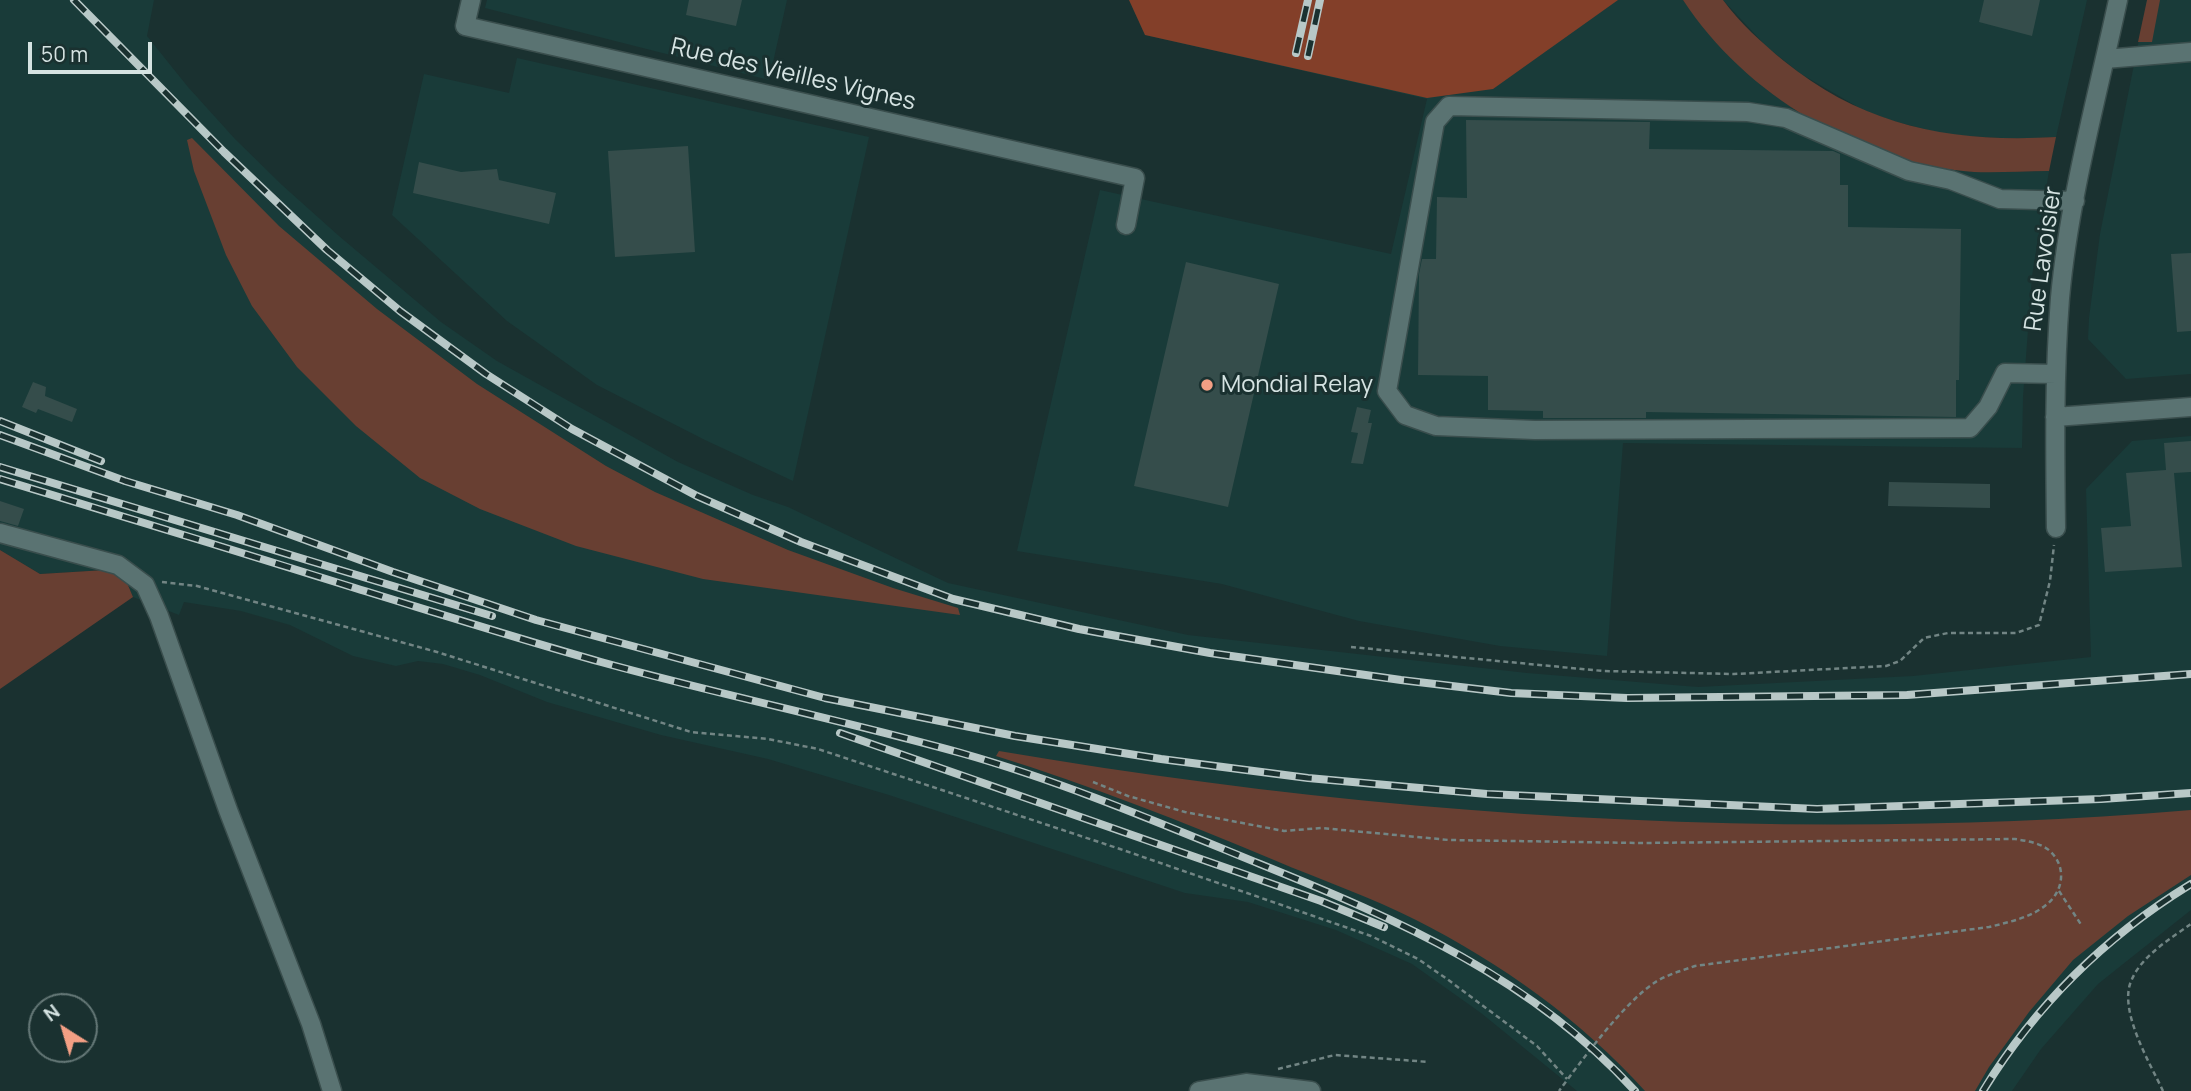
<!DOCTYPE html>
<html>
<head>
<meta charset="utf-8">
<style>
  body { margin:0 }
  #map { position:relative; width:2191px; height:1091px; overflow:hidden; background:#1a3130; font-family:Manrope,sans-serif }
  canvas { display:block }
  .north { position:absolute; left:28px; top:993px; width:70px; height:70px; box-sizing:border-box; background:#1a3130; border:2px solid #657877; border-radius:50%; rotate:323deg; font-size:19px; font-weight:700; line-height:28px; text-align:center; color:#d5e3e2 }
  .north::after { content:''; display:block; margin:auto; width:24px; height:32px; background:#f39f84; clip-path:polygon(50% 0,100% 100%,50% 72%,0 100%) }
  .scale { position:absolute; left:28px; top:42px; width:124px; height:32px; box-sizing:border-box; border:4px solid #d5e3e2; border-top:0; padding-left:9px; font-size:21px; line-height:24px; white-space:nowrap; color:#d5e3e2; -webkit-text-stroke:5px #1a3130; paint-order:stroke }
</style>
</head>
<body>
<div id="map">
<canvas width="2191" height="1091"></canvas>
<div class="north">N</div>
<div class="scale">50 m</div>
</div>
<script>
const c = document.querySelector('canvas').getContext('2d');
c.lineJoin = 'round';
function fillPath(path, color) { c.fillStyle = color; c.fill(path, 'evenodd'); }
function stroke(path, color, width, dash) { c.strokeStyle = color; c.lineWidth = width; c.lineCap = dash ? 'butt' : 'round'; c.setLineDash(dash || []); c.stroke(path); }
function label(font, color, halo, rows, align = 'center') {
  c.font = font + ' Manrope,sans-serif'; c.lineWidth = 6; c.setLineDash([]); c.textBaseline = 'middle'; c.strokeStyle = halo; c.fillStyle = color; for (const [text, x, y, turn = 0] of rows) {
    c.save(); c.translate(x, y); c.rotate((+turn || 0) * Math.PI / 180); c.textAlign = isNaN(turn) ? turn : align; if (halo) c.strokeText(text, 0, 0); c.fillText(text, 0, 0); c.restore();
  }
}
const built = new Path2D(`
  M0,0h154l-7,36 41,51 47,52 47,46 57,51 102,86 56,39 181,101 75,33 35,12 160,76 240,52 339,38 171,14 215,-11 178,-19 -5,-168 46,-48 59,-5v474l-93,74 -57,65 -29,42h-435l-96,-78 -69,-49 -76,-34 -88,-28 -63,-9 -296,-98 -121,-36 -107,-24 -114,-33 -67,-27 -37,-11 -25,-3 -22,5 -43,-10 -63,-31 -49,-14 -57,-9 -5,13 -46,-18 -8,-19 -20,-8 -65,4 -40,-24z
  M487,0h300l-18,80 -284,-72z
  M1129,0h554l45,55 42,36 41,30 162,51 76,-1 -17,105 -9,121 -1,51 -399,-5 -16,213 -107,-10 -141,-25 -137,-37 -205,-33 83,-361 291,64 36,-155 -282,-64z
  M1723,0h364l-31,137 -35,2 -74,-4 -54,-14 -30,-11 -62,-36 -34,-27z
  M2147,0h44v374l-65,5 -38,-40 1,-21 11,-84z
  M517,58l352,79 -76,344 -88,-41 -108,-55 -90,-64 -115,-106 32,-141 85,19z`);
const green = new Path2D(`
  M1683,0h40c17,23 39,43 61,61 81,66 170,82 272,76l-7,34c-25,0 -50,2 -75,1 -113,-8 -229,-77 -291,-172z
  M2147,0h13l-8,42h-14z
  M192,138l87,88 98,83 100,75 129,82 49,26 133,58 105,38 65,20 2,7 -257,-36 -127,-33 -96,-37 -60,-31 -64,-52 -59,-59 -45,-61 -26,-51 -32,-84 -7,-31z
  M0,550l40,24 65,-4 20,8 8,19 -133,92z
  M999,751c392,67 795,92 1192,59v65l-63,41 -55,44 -44,52 -40,55 -14,24h-330c-64,-71 -144,-128 -229,-171 -45,-23 -95,-40 -142,-60 -91,-38 -184,-75 -278,-104z`);
const forest = new Path2D(`
  M1129,0h489l-125,89 -66,9 -282,-63z`);
const building = new Path2D(`
  M689,0h53l-6,26 -50,-11z
  M1984,0h56l-8,36 -53,-14z
  M1466,120l184,2 -1,27 184,2 7,3v31h8v42l113,2 -2,151h-3v37l-310,-5v6h-103v-7l-55,-1v-34l-70,-1 1,-101 3,-15h14l1,-62 30,1z
  M688,146l7,106 -80,5 -7,-106z
  M419,162l42,10 36,-3 2,11 57,13 -7,31 -136,-31z
  M2191,253v78l-14,1 -6,-78z
  M1186,262l93,22 -51,223 -94,-21z
  M33,382l13,5 -1,9 32,13 -5,13 -34,-13 -2,4 -14,-6z
  M1357,407l14,3 -3,13h4l-9,41 -12,-1 7,-30 -7,-1z
  M2191,441v31l-17,1 8,94 -77,5 -4,-44 30,-2 -5,-53 40,-3 -2,-27z
  M1889,482l101,2v24l-102,-2z
  M0,501l24,8 -6,17 -18,-5z`);
const path = new Path2D(`
  M162,582l35,4 240,66 254,80 77,7 50,10 302,100 251,87 47,23 29,20 90,67 30,33
  M1351,647l252,24 131,3 152,-8 14,-5 24,-23 24,-5h68l23,-8 11,-44 4,-36
  M1093,782l35,14 57,16 99,19 37,-3 128,12 191,3 375,-4c12,2 27,4 36,13 16,16 12,40 -5,53 -16,13 -37,17 -57,22l-294,39c-14,5 -29,9 -41,17 -31,21 -72,77 -95,108
  M2059,891l23,35
  M1278,1069l57,-14 94,7
  M2163,1091c-13,-28 -46,-82 -31,-112 10,-23 39,-41 59,-55`);
const minor = new Path2D(`
  M471,0l-6,26 670,152 -9,47
  M2105,59l86,-7
  M2056,374l-51,-1 -17,34 -18,21 -435,2 -99,-4 -31,-11 -18,-24 48,-269 14,-16 299,6 38,6 123,53 42,9 49,19 75,2
  M2055,417l136,-10
  M2056,528c-1,-77 -2,-153 4,-230 9,-100 37,-200 58,-298
  M0,533l118,32 27,20 14,31 69,194 83,214 21,67
  M1199,1091l47,-8 65,8`);
const rail = new Path2D(`
  M74,0l150,152 103,98 73,61 86,63 86,55 125,67 104,46 152,57 126,30 131,24 191,27 110,13 116,5 280,-3 284,-21
  M1296,53l12,-53
  M1308,56l12,-56
  M0,421l101,40
  M0,435l125,46 112,34 156,57 143,48 289,78 190,38 146,23 147,19 179,16 330,15 284,-10 90,-6
  M0,467l492,149
  M0,479c118,36 237,72 355,109 82,25 164,51 246,74 120,33 241,58 360,91 103,29 201,71 299,111 139,56 272,114 375,227
  M840,733l481,168 63,26
  M1983,1091c52,-85 123,-155 208,-207`);
const markers = [
  [1207,385,7,"#f39f84"]
];
const streetNames = [
  ["Rue des Vieilles Vignes",793,75,13],
  ["Rue Lavoisier",2044,259,-82]
];
const poiNames = [
  ["Mondial Relay",1221,385]
];
fillPath(built, '#193b39');
fillPath(green, '#683f32');
fillPath(forest, '#833f29');
fillPath(building, '#354d4b');
stroke(minor, '#3a4e4d', 21);
stroke(path, '#728584', 2.5, [5, 3.5]);
stroke(minor, '#5a7372', 18);
stroke(rail, '#b8c8c7', 8);
stroke(rail, '#1a3130', 5, [16]);
for (const [x, y, r, color] of markers) { const dot = new Path2D(); dot.arc(x, y, r, 0, 2 * Math.PI); c.fillStyle = color; c.fill(dot); stroke(dot, '#1a3130', 2.5); }
label('24px', '#d5e3e2', '#1a3130', streetNames);
label('24px', '#d5e3e2', '#1a3130', poiNames, 'left');
</script>
</body>
</html>
